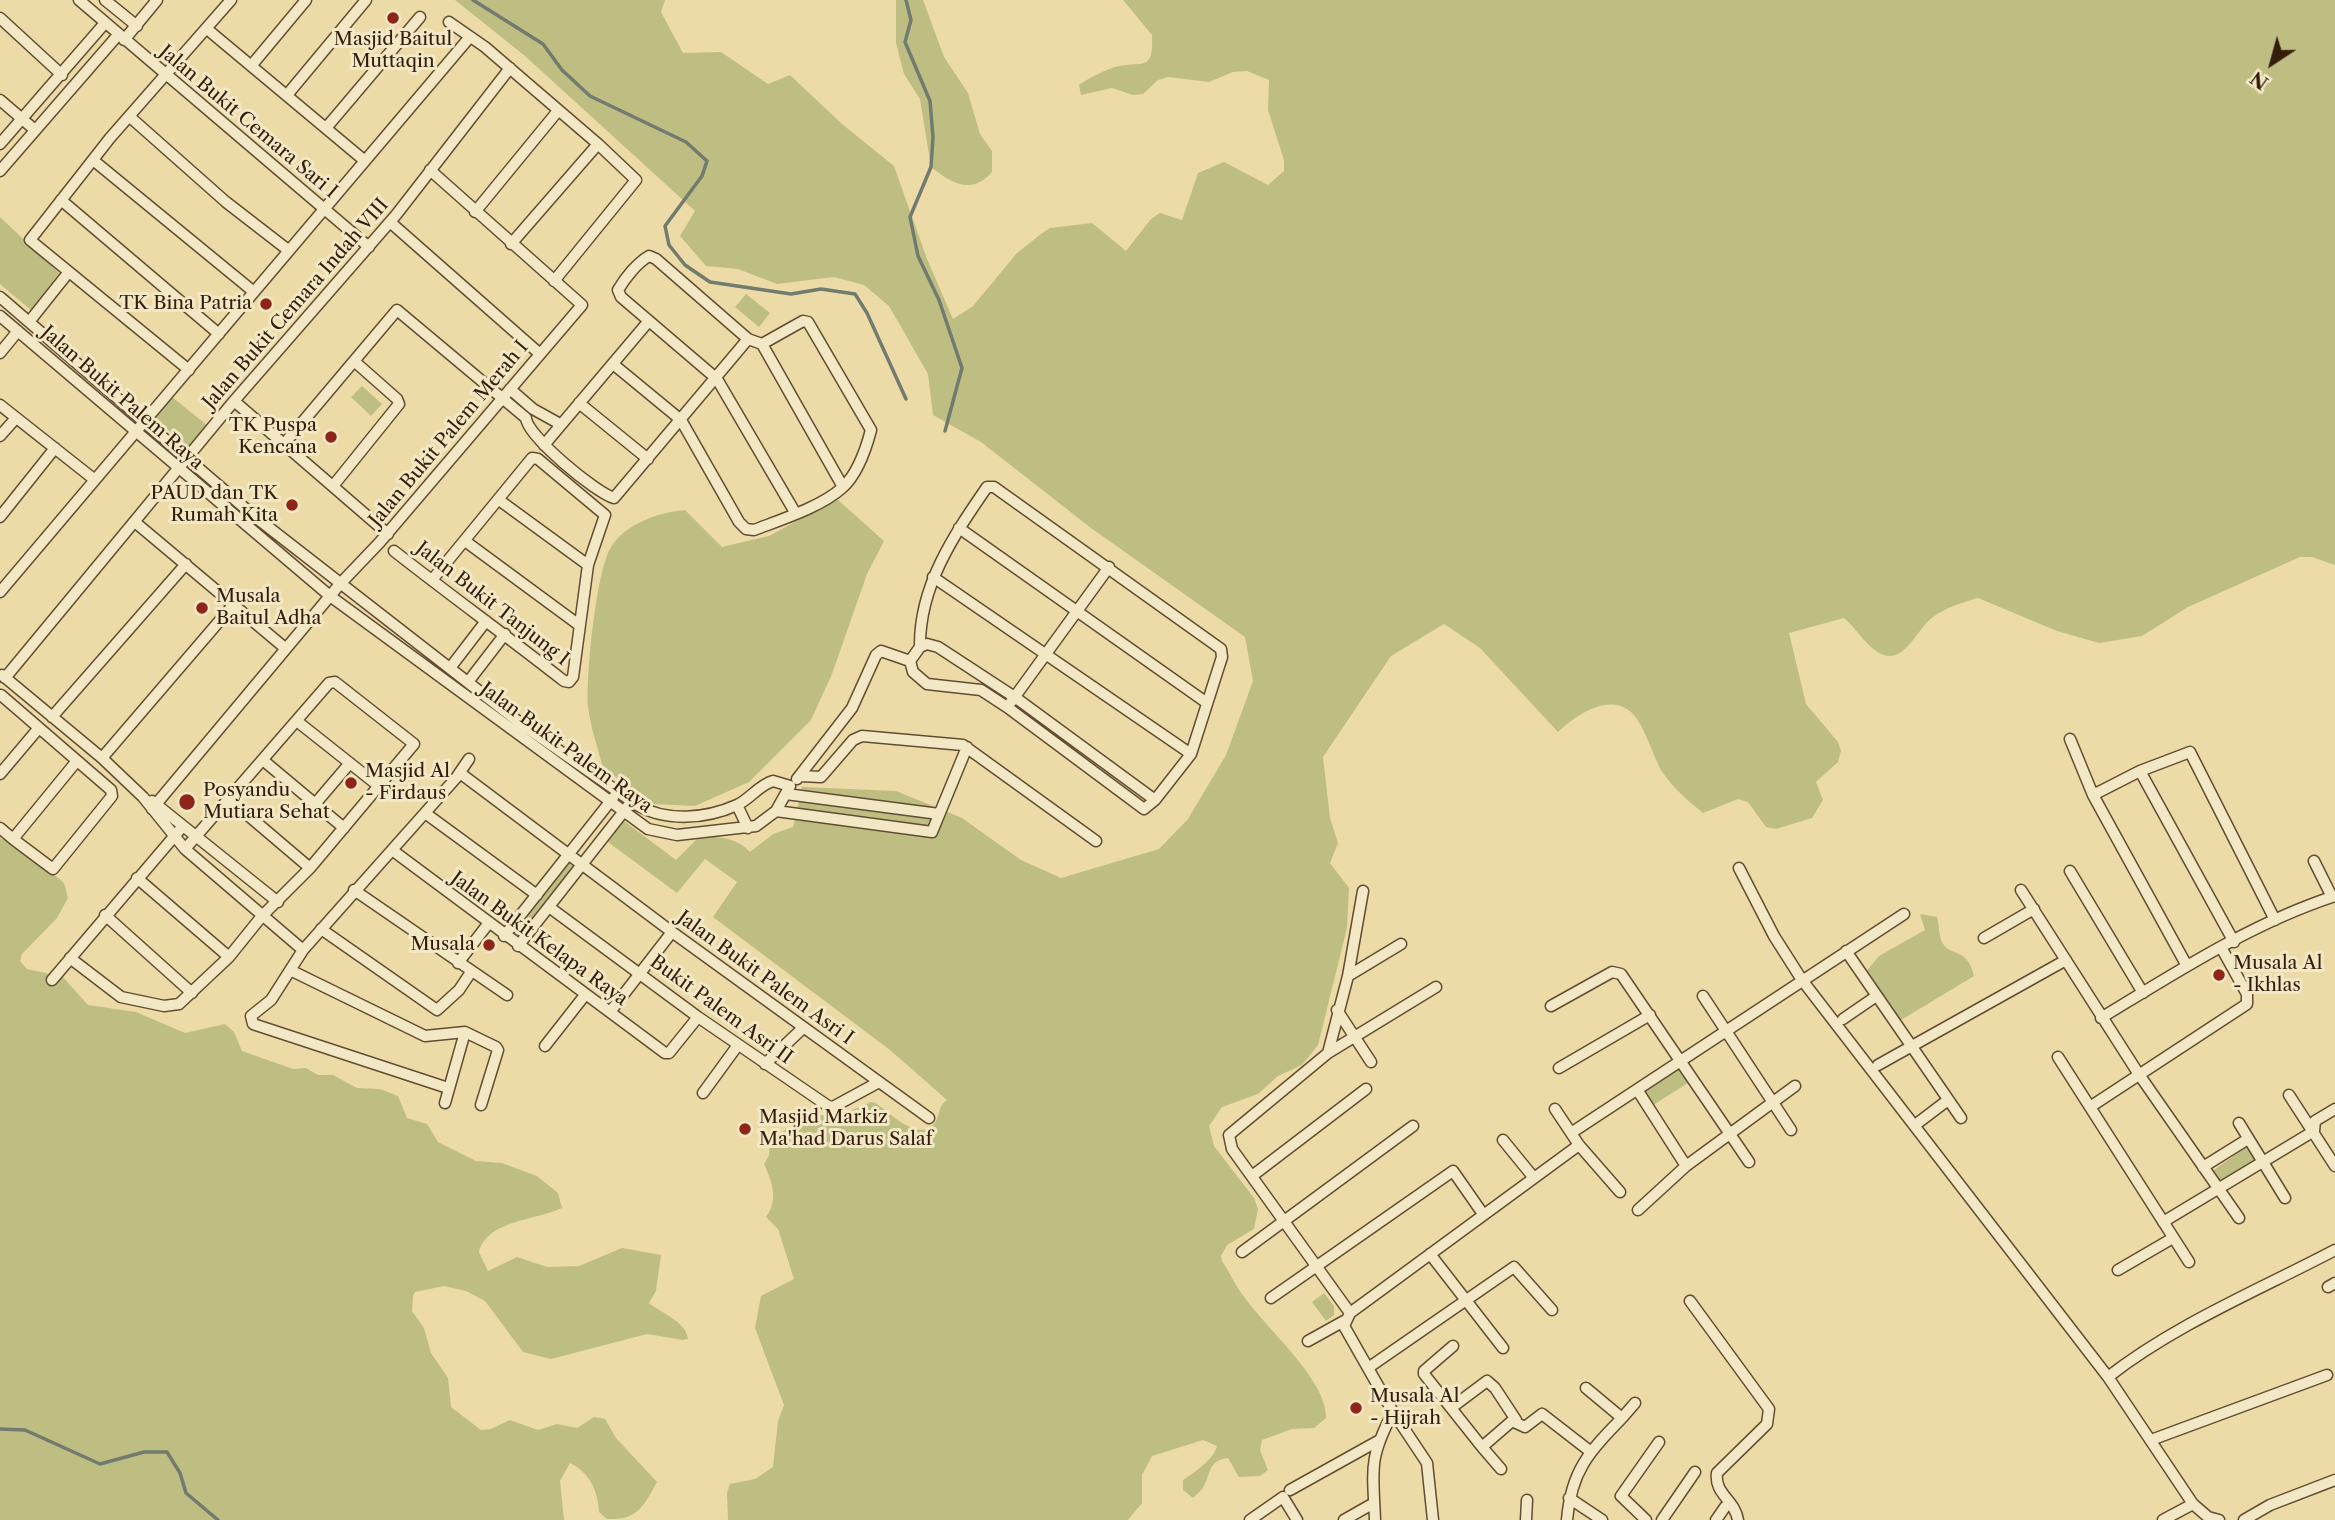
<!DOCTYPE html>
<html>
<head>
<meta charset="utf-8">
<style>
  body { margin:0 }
  #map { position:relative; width:2335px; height:1520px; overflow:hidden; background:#ecdba7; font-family:"Libre Caslon Text",serif }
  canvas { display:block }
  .north { position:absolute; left:2237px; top:28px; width:70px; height:70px; -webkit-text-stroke:5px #f3e8c6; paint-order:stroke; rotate:216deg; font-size:19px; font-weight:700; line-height:28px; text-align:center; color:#341e0b }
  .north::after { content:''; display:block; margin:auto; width:24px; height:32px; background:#341e0b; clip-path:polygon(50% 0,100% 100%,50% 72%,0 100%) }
</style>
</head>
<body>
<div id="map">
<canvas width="2335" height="1520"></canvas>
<div class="north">N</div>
</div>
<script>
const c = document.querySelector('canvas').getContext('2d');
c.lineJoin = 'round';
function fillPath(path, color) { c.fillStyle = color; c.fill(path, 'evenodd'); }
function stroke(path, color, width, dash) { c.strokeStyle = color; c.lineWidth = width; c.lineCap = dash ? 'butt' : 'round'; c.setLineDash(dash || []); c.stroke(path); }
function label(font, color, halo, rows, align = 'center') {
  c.font = font + ' "Libre Caslon Text",serif'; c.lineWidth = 6; c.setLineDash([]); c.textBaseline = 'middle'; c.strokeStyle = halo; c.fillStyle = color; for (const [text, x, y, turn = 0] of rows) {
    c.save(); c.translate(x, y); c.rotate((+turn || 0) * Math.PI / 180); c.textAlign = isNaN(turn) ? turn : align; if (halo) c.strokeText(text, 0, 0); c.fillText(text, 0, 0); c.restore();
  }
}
const green = new Path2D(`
  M455,0h210l-4,12 22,41 38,-1 47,32 22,-9 52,49 52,42 33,93 26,60 20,-13 44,-53 24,-19 9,-6 42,-5 34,28 25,-32 9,-6 22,7 16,-47 26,-11 44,23 16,-14v-11l-16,-50 1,-30 -22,-9 -14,1 -24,10 -41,-5 -10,3 -15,14 -10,1 -21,-7 -31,7 -2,-10c10,-7 24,-14 36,-18 26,-7 39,7 37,-32l-29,-35h1212v565l-23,-8h-12l-112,50 -46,29 -43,7 -42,-12 -79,-33c-15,4 -33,10 -45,19 -16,11 -29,50 -54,36 -14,-8 -23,-25 -35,-35l-55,15 17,71 32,38 3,9 -3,11 -22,20 7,18 -11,18 -36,11 -10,-2 -18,-25 -10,-3 -35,14c-16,-13 -31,-26 -42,-43 -8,-15 -18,-48 -30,-58 -23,-20 -56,4 -73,20l-78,-84 -36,-24 -53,32 -68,101 7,61 8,25 -8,20 19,25 -2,40 -29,117 -16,20 -24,11 -20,18 -36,13 -13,19 5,20 40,52 4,11 -4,20 -27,16 -6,11 1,5c8,12 14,26 23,37 21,30 83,83 81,120l-12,10 -22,1 -30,11 -2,10 8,20 -8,6 -21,1 -11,-19c-19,2 -17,14 -24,28 -2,4 -8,9 -11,12l-10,-8v-10c12,-8 31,-21 34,-34l-14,-6 -51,16 -10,19v28l-14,17h-400l-1,-27 3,-9 25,-5 18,-12 5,-46 6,-16 -29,-77 6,-32 33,-17 -16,-50 -12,-12c13,-17 6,-35 -2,-53l5,-9 1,-14 36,-26h35l30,-13 5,1c12,9 44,40 58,21 7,-8 3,-18 13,-24l-57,-50 -177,-133 24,-35 -32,-23 -28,34 -69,-51 16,-21 52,39 23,-23c19,-1 37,0 51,15l23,-18 20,-7 9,-40 94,4 66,27 59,42 40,18 98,-29 29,-30 38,-64 27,-74 -8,-44 -154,-109 -110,-86 -48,-27 -5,-41 -39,-68 -25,-21 -30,-8 -57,7 -39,-15 -32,-3 -26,-30 15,-25 -170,-155z
  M896,0h27l21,57 24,36 12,41 12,17v21c-20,23 -40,12 -61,-5l-11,-68 -16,-25 -8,-31z
  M0,217l59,56 -28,37 -31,-26z
  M746,294l24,19 -11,14 -24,-20z
  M362,386l20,18 -11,12 -20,-19z
  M172,397l36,29 -18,22 -36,-30z
  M837,499l47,42 -17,33 -35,100 -21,46 -62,62 -54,24 -42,-2 -50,-36c-5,-20 -13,-42 -15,-62 -2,-30 8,-135 23,-159 14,-23 48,-35 74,-37l37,37 47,-11z
  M0,838c7,3 60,40 63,44 3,4 3,11 5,16l-11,20 -35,36 -2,7 7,8 36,8 25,28 48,7 49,21 40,-9 9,8 8,19 51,18 13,-1 12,7h15l24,13 23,1 18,7 9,22 20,6 11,18 38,19 26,2 35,13 21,17 4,15c-25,12 -75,12 -83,44l9,19 29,-14 30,10 32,-1 43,-18 39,7 -5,36 -7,12c13,11 37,18 39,36l-5,1 -36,-6 -96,25 -28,-7 -38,-51 -19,-10 -22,-5 -29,6 -2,4 -1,15 12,17 7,25 17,25 3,29 30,23 10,-1 19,-9 28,10 19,-6 20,4 17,-11 11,2 11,19 41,44c-14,25 -19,38 -50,37l-8,-7c-1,-21 -9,-39 -29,-49l-10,18 4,39h-564z
  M566,861l8,6 -55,72 -8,-6z
  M1920,914l17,3c2,7 2,17 4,23 8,19 26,5 33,36l-78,47 -31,-50 14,-17 46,-26z
  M1681,1065l10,16 -41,26 -9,-16z
  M2248,1146l10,14 -38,26 -9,-14z
  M1324,1293l10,13v9l-8,6 -14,-19z`);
const stream = new Path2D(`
  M473,0l70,44 19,26 28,26 96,46 21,19 -5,15 -37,50 4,19 16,20 25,17 81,12 30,-5 34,5 12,19 39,86
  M906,0l5,20 -6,22 25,59 3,36 -2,30 -21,50 8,39 21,44 23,68 -17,63
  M0,1429l25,1 75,34 44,-12h23l13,21 6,20 32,27`);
const minor = new Path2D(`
  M79,0l290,247
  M105,0l32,26
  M0,18l62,57
  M449,22l36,25 113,97 -87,100
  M207,29l158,132
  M124,40l33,-40
  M251,66l55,-66
  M287,95l79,-95
  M0,100l35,30
  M130,117l96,85 62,48
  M326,128l94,-111
  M0,144l105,-121
  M93,160l161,132
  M0,171l118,-136
  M61,200l158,134
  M475,212l82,-100
  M390,222l150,132
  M554,281l82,-101 -38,-36
  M0,297l254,219 270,210 113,79c29,17 69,14 100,0 13,-6 22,-20 36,-24l17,5 -14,25 -20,15 -79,9 -29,-6 -318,-233 -330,-280
  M29,322l39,-49
  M0,353l18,-22
  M613,364l68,56 58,102 7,7 8,1c26,-10 67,-23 88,-42 16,-14 24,-39 29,-58l-63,-108 -5,-1 -41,23
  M189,370l-159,-130 80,-102 121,-138
  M510,389l23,20 27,15
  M234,401l154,133
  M579,403l69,56
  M0,405l95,75
  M0,436l16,-18
  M284,444l113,-134 129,108c1,18 70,75 88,80l134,-159
  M544,445l104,-123
  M333,486l66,-82 -2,-5 -43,-38
  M499,500l89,65
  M796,514l-79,-135 -96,-82 -3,-7c7,-12 19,-27 31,-34l7,3 92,80 14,5 81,143
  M0,517l55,-69
  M136,523l149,125
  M959,528l248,175
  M465,541l114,84
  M394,551c56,44 114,86 170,130l5,1 4,-5 15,-112 17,-50 -67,-56 -6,-1 -100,122
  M933,577l258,177
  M0,592l469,-554
  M927,644l11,3 78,51 139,102 -11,9 -137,-102 -26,-17 -54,-6 -14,-12 -3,-11 10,-14z
  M920,647c-1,-61 34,-112 67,-160h7l227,162 1,8 -31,97 -36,46
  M450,668l36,-47
  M2,675l100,83 41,39 42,52 118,101 153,-172 13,-19
  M5,678l229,-277 162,-186 114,-147
  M468,682l37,-48
  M1,695l110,95 1,6 -59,73 -40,-30 63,-77
  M1011,702l98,-135
  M52,717l134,-153
  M298,722l82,65
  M2070,739l23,56 94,171
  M102,758l132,-154
  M264,761l80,67
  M2140,771l94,171
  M460,773l212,159 257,186
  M0,774l38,-45
  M800,776l21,1 32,-37 9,-4 101,9 133,96
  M797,779l55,-71 24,-53 5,-4 29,10
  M786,794l153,20
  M2093,795l47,-24 50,-19 85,168
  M230,800l80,68
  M152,801l126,101
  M315,804l35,-41
  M737,805l11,23
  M152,809l188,-225 40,-42 202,-237 -152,-135
  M776,811l156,21 35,-85
  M425,813l112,82
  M0,828l13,11
  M392,850l273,203h4l29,-36
  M2314,861l18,36
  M1739,868l35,68 28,44 306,397 85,127 15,13 11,3
  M2070,871l73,122
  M137,878l92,79
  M354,890l153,105
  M2021,890l117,183 101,145
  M549,907l149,110 130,89 5,1 46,-25
  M105,915l87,78
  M321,929l116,81 22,-20 12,-18
  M504,936l109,-138
  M1984,938l50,-29
  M518,946l110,-140
  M303,950l-32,50 -20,16 2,8 195,64
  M1846,951l115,167
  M70,958l51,39 43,9 15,-2 50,-47 33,-41 48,-48 104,-124 -79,-62 -6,1 -144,166
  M458,963l30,-39
  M290,970l135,66 40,-4 31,15 2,3 -17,55
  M1348,976l53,-32
  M52,980l131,-154
  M1703,996l88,134
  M1551,1006l61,-34 9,2 128,188
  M1337,1010l34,52
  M610,1012l62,-80
  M2101,1018c74,-45 151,-95 234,-122
  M1843,1019l32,-22
  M545,1046l40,-51
  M1328,1053l20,-77 15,-85
  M2058,1057l131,205
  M765,1064l38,-36
  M1878,1065l188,-105
  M1559,1068l91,-53
  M1638,1091l48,75
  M703,1093l35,-48
  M2289,1095l46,71
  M445,1103l20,-71
  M2090,1107l157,-103v-10l-25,-45
  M1555,1109l24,36 41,47
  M1919,1122l29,-22
  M2239,1123l46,75
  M1571,1133l333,-219
  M1503,1140l31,38
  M2203,1167l45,-28
  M1252,1176l114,-87
  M1638,1210l48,-44 109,-80
  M2163,1222l151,-91 1,-10 20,-12
  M1242,1252l171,-126
  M1430,1254l73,94
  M2118,1270l55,-32
  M2328,1287l7,-4
  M1271,1298l182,-127 30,43
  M1690,1301l79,108 -2,15 -50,49c-3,21 18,27 21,47
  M1350,1313l229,-168
  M1308,1341l36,-20
  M1453,1346l-29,25v3l58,73
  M1368,1368l146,-101 38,43
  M2108,1377c68,-53 151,-87 227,-127
  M1451,1408l36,-27 8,7 21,32
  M1393,1412l34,51 6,57
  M1622,1418l13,-15
  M2151,1440l176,-65
  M1501,1469l-19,-22 30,-26 13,6 17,-13 49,38
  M1290,1490l88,-49
  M1569,1498l33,22
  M1250,1520l33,-23 14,23
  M1344,1520l30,-17
  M1375,1520c-2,-51 -7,-60 18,-108l-49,-86 6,-13 -118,-164 -3,-14 99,-82 108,-66
  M1526,1520l1,-20
  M1567,1520c4,-49 22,-68 55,-102l-36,-30
  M1646,1520l-25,-24 38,-54
  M1662,1520l33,-48
  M1716,1520l9,-13
  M2163,1520l30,-16
  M2244,1520l26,-15 65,-25`);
const markers = [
  [393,18,7,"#8f2418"],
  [266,304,7,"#8f2418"],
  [331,437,7,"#8f2418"],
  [292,505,7,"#8f2418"],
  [202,608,7,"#8f2418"],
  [351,783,7,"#8f2418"],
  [187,802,9,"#8f2418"],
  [489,945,7,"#8f2418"],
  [2219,975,7,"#8f2418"],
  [745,1129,7,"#8f2418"],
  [1356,1408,7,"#8f2418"]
];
const poiNames = [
  ["Masjid Baitul",393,40,"center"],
  ["Muttaqin",393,62,"center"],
  ["TK Bina Patria",252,304,"right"],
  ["TK Puspa",317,426,"right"],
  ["Kencana",317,448,"right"],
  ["PAUD dan TK",278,494,"right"],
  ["Rumah Kita",278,516,"right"],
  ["Musala",216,597],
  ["Baitul Adha",216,619],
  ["Masjid Al",365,772],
  ["- Firdaus",365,794],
  ["Posyandu",203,791],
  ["Mutiara Sehat",203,813],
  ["Musala",475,945,"right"],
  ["Musala Al",2233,964],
  ["- Ikhlas",2233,986],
  ["Masjid Markiz",759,1118],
  ["Ma'had Darus Salaf",759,1140],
  ["Musala Al",1370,1397],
  ["- Hijrah",1370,1419]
];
const streetNames = [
  ["Jalan Bukit Cemara Sari I",248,122,40],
  ["Jalan Bukit Cemara Indah VIII",296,304,-49],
  ["Jalan Bukit Palem Raya",122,398,41],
  ["Jalan Bukit Palem Merah I",449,434,-50],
  ["Jalan Bukit Tanjung I",492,604,38],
  ["Jalan Bukit Palem Raya",566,748,36],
  ["Jalan Bukit Kelapa Raya",539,939,36],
  ["Jalan Bukit Palem Asri I",765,978,36],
  ["Bukit Palem Asri II",721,1010,36]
];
fillPath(green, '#bebe82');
stroke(stream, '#727b6f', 3.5);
stroke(minor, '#624d32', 13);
stroke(minor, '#f3e8c6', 10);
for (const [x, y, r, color] of markers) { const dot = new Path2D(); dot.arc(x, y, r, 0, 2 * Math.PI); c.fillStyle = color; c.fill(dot); stroke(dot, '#f3e8c6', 2.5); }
label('19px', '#341e0b', '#f3e8c6', poiNames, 'left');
label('19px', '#341e0b', '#f3e8c6', streetNames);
</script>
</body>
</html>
